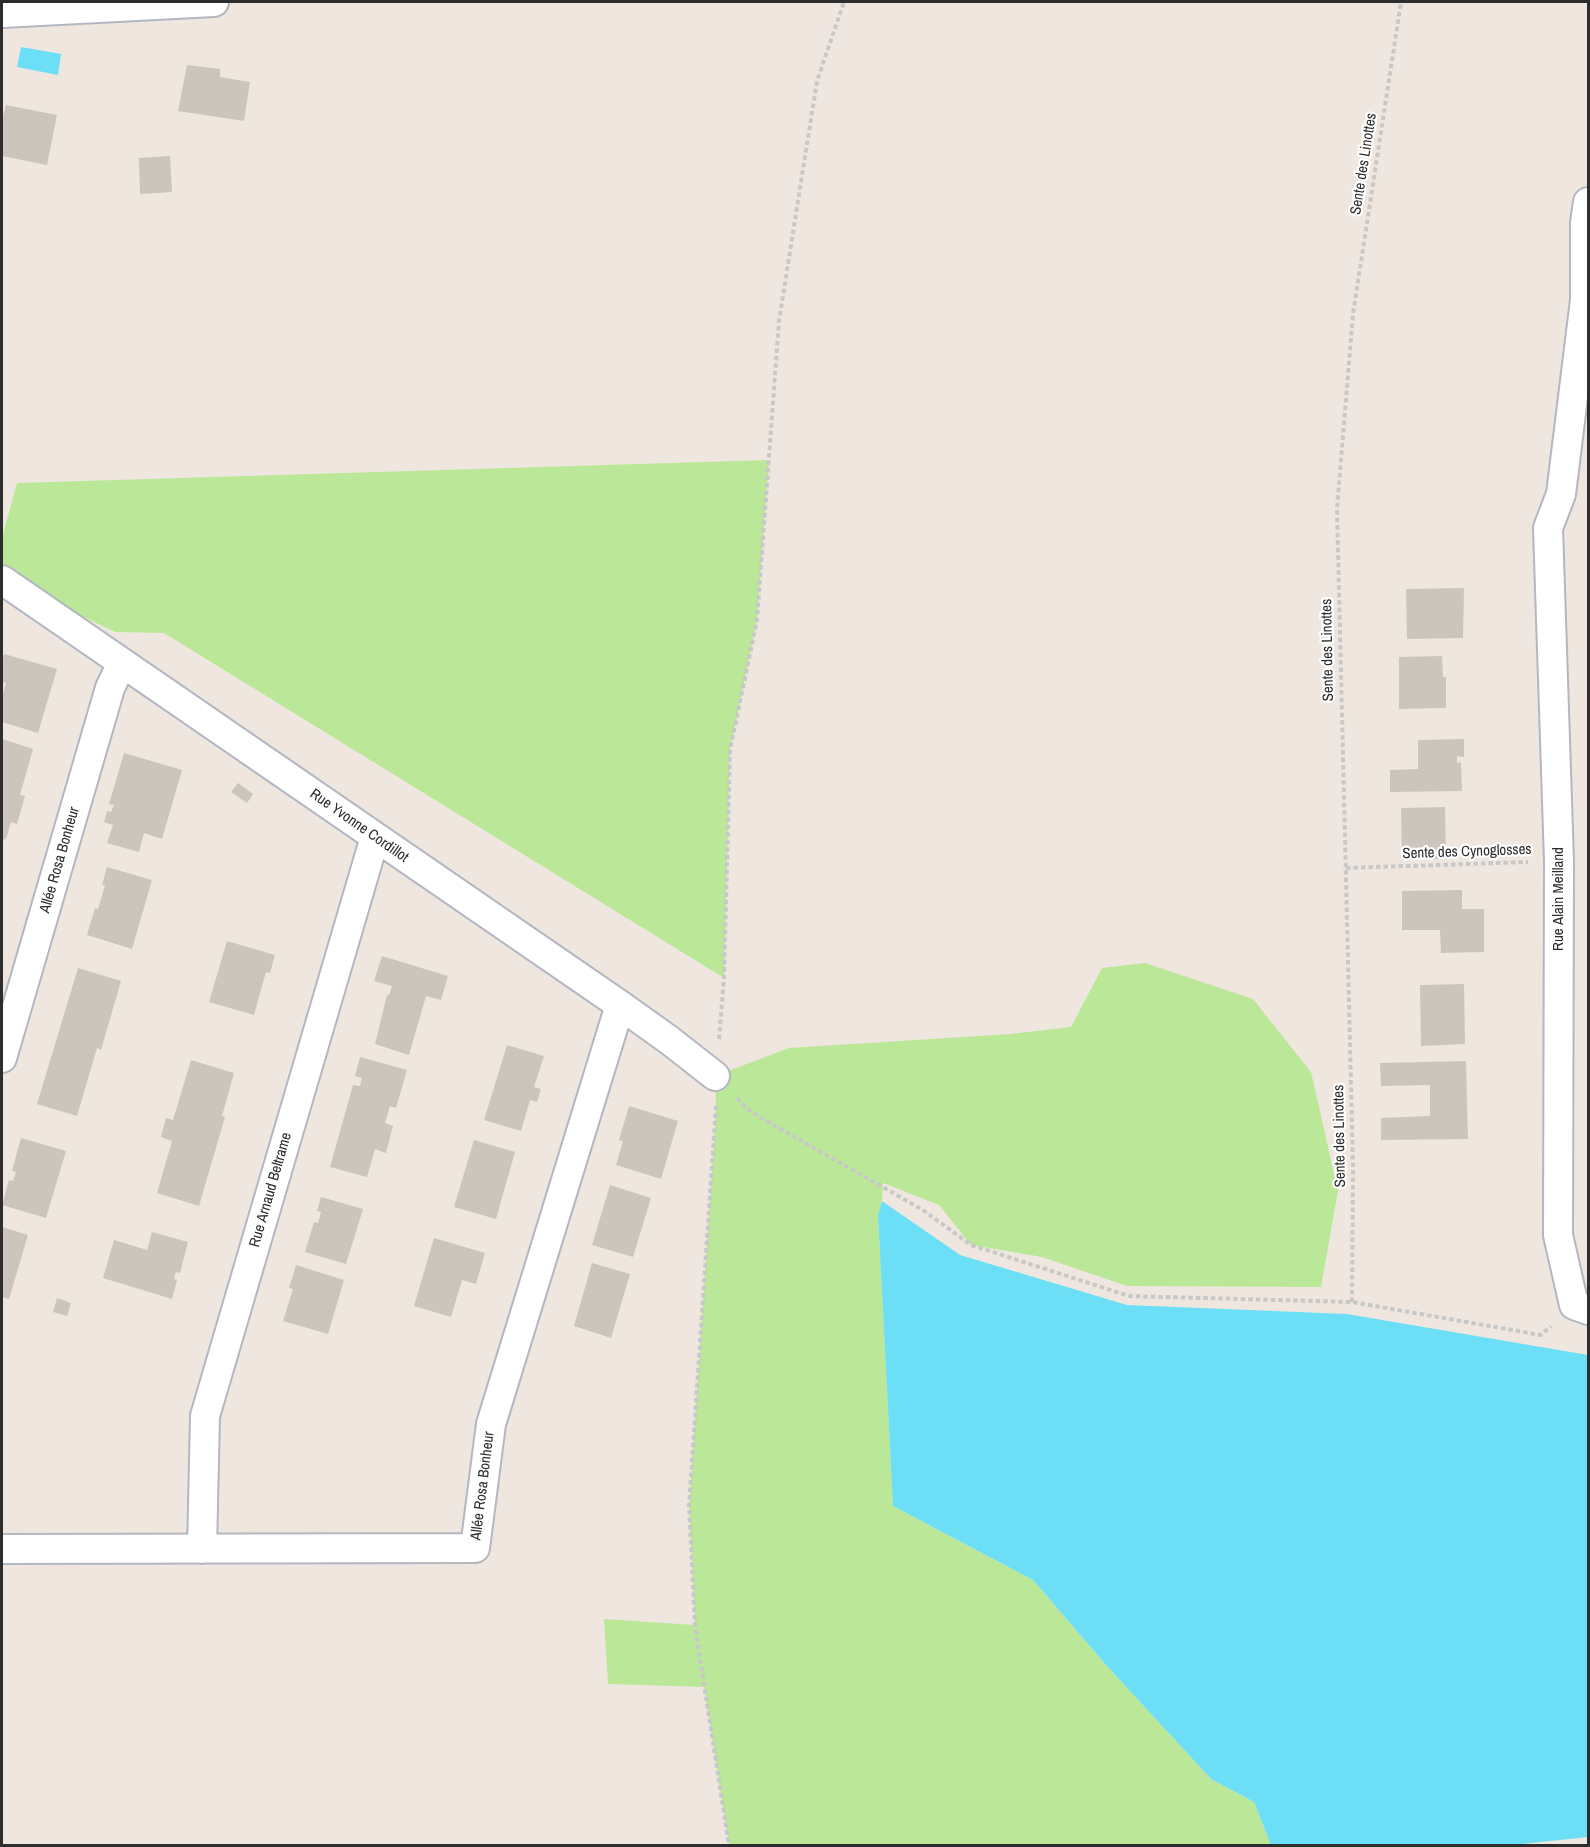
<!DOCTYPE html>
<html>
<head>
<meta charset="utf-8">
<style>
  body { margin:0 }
  #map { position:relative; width:1590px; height:1847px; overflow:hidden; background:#efe7df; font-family:"Archivo Narrow",sans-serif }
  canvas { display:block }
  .frame { position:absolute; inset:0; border:3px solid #2d2d2d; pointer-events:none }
</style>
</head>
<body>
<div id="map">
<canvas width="1590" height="1847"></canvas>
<div class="frame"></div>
</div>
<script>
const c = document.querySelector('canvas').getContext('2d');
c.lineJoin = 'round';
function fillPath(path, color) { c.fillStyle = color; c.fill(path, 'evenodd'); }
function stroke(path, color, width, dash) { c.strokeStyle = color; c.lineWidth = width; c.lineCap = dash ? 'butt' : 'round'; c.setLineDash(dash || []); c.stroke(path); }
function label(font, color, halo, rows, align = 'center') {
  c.font = font + ' "Archivo Narrow",sans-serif'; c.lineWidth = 4.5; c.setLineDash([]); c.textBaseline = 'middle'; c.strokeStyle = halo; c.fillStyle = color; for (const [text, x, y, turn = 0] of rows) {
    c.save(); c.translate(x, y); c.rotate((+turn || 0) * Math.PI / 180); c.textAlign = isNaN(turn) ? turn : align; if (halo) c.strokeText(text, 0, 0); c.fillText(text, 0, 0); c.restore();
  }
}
const green = new Path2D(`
  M769,460l-12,160 -27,130 -6,228 -560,-345 -49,-1 -113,-54v-40l15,-55z
  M1145,963l108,36 58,73 27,119 -17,96 -194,-1 -85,-29 -71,-12 -32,-40 -56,-22 -1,18 -4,14 15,291 140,74 73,85 105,114 43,23 17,43h-542l-25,-158 -96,-3 -4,-65 91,6 -6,-119 27,-395 -1,-35 74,-28 221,-14 61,-7 31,-59z`);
const water = new Path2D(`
  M21,47l40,7 -3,21 -41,-8z
  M882,1201l78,54 167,50 220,9 241,41v482l-85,9 -232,-1 -17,-43 -43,-23 -105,-114 -73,-85 -140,-74 -15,-291z`);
const building = new Path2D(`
  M187,65l33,4v8l30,5 -6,39 -66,-10z
  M6,105l51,10 -10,50 -45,-9v-41l1,1z
  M170,156l2,36 -32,2 -1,-36z
  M1464,588l-1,50 -56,1 -1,-50z
  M4,654l53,15 -19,64 -36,-11v-25l4,-14 -4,-1v-21z
  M1442,656l1,21h3v31l-47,1v-52z
  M2,739l31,10 -13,46 5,1 -8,28 -6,-2 -5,17h-2l-2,7z
  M1464,739v18l-7,-1v7l4,-1 1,29 -72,1v-22l28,-1v-29z
  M124,753l58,17 -20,69 -18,-6 -5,19 -32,-9 6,-18 -9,-3 3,-11 4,1 3,-7 -5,-1z
  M238,783l15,11 -6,9 -16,-11z
  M1445,807l1,52h-44l-1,-51z
  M107,867l45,13 -20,69 -45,-14 8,-27 3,1 7,-24h-3z
  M1462,890v19h22v43l-43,1 -1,-23h-38v-39z
  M227,941l48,14 -5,18 -4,-1 -12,43 -45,-13z
  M382,956l66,20 -7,24 -15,-4 -17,59 -34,-11 12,-49h2l3,-9 -18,-5z
  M78,968l43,13 -20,69 -4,-2 -20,68 -40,-12z
  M1464,984l1,60 -44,2 -1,-61z
  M507,1045l37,11 -10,31 7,2 -4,13 -7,-2 -9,31 -37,-11z
  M360,1057l47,13 -11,38 -6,-2 -5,17 8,3 -7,27 -11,-4 -8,28 -37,-10 23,-82 7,1 2,-8 -7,-2z
  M191,1060l43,13 -12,43 3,1 -26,89 -42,-13 15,-52 -11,-4 5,-19 7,2z
  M1466,1061l2,78 -87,1v-22l49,-2v-31l-49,1 -1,-23z
  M629,1106l49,15 -17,58 -45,-14 7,-24 -4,-1z
  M21,1138l45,13 -20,67 -44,-13 7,-25 4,1 3,-9 -4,-1z
  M474,1140l41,12 -19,67 -42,-12z
  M610,1185l41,13 -18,59 -41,-12z
  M321,1197l42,12 -17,55 -41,-12 9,-30 4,1 3,-11 -4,-1z
  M2,1227l26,8 -19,64 -7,-2z
  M152,1232l36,10 -8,31 -4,-1 -2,7 3,1 -5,19 -69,-21 11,-38 33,10z
  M434,1238l51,15 -9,31 -14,-4 -11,37 -37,-11z
  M592,1263l38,11 -19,64 -37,-12z
  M296,1265l48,15 -16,54 -45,-13 10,-32 -4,-1z
  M57,1298l14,5 -4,13 -14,-4z`);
const path = new Path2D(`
  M1346,868l182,-6
  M719,1039l5,-61 6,-228 27,-130 22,-299 38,-240 27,-79
  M737,1098l14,14 172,98 48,35 158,51 223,6 189,33 10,-9
  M716,1106l-27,400 6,120 34,220
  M1352,1302l1,-135 -16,-658 16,-195 48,-312`);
const street = new Path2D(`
  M2,13l212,-11
  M1588,202l-3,21v77l-24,194 -13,34 11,333 -1,374 16,70 14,5
  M2,580l618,425 49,35 46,36
  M2,1058l108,-370 12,-25
  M2,1549l473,-1 16,-124 129,-419
  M202,1549l3,-133 170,-579`);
const streetNames = [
  ["Sente des Linottes",1364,164,-81],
  ["Sente des Linottes",1328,650,-91],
  ["Rue Yvonne Cordillot",359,826,35],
  ["Sente des Cynoglosses",1467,852,-2],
  ["Allée Rosa Bonheur",60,860,-74],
  ["Rue Alain Meilland",1559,899,-90],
  ["Sente des Linottes",1340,1136,-91],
  ["Rue Arnaud Beltrame",271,1190,-74],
  ["Allée Rosa Bonheur",483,1486,-83]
];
fillPath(green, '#bbe898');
fillPath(water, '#6cdff7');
fillPath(building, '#cbc5bd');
stroke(street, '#b3b7c1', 32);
stroke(path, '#c8c8c8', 4, [4.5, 3]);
stroke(street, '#fff', 28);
label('15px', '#2d2d2d', '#fff', streetNames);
</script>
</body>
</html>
